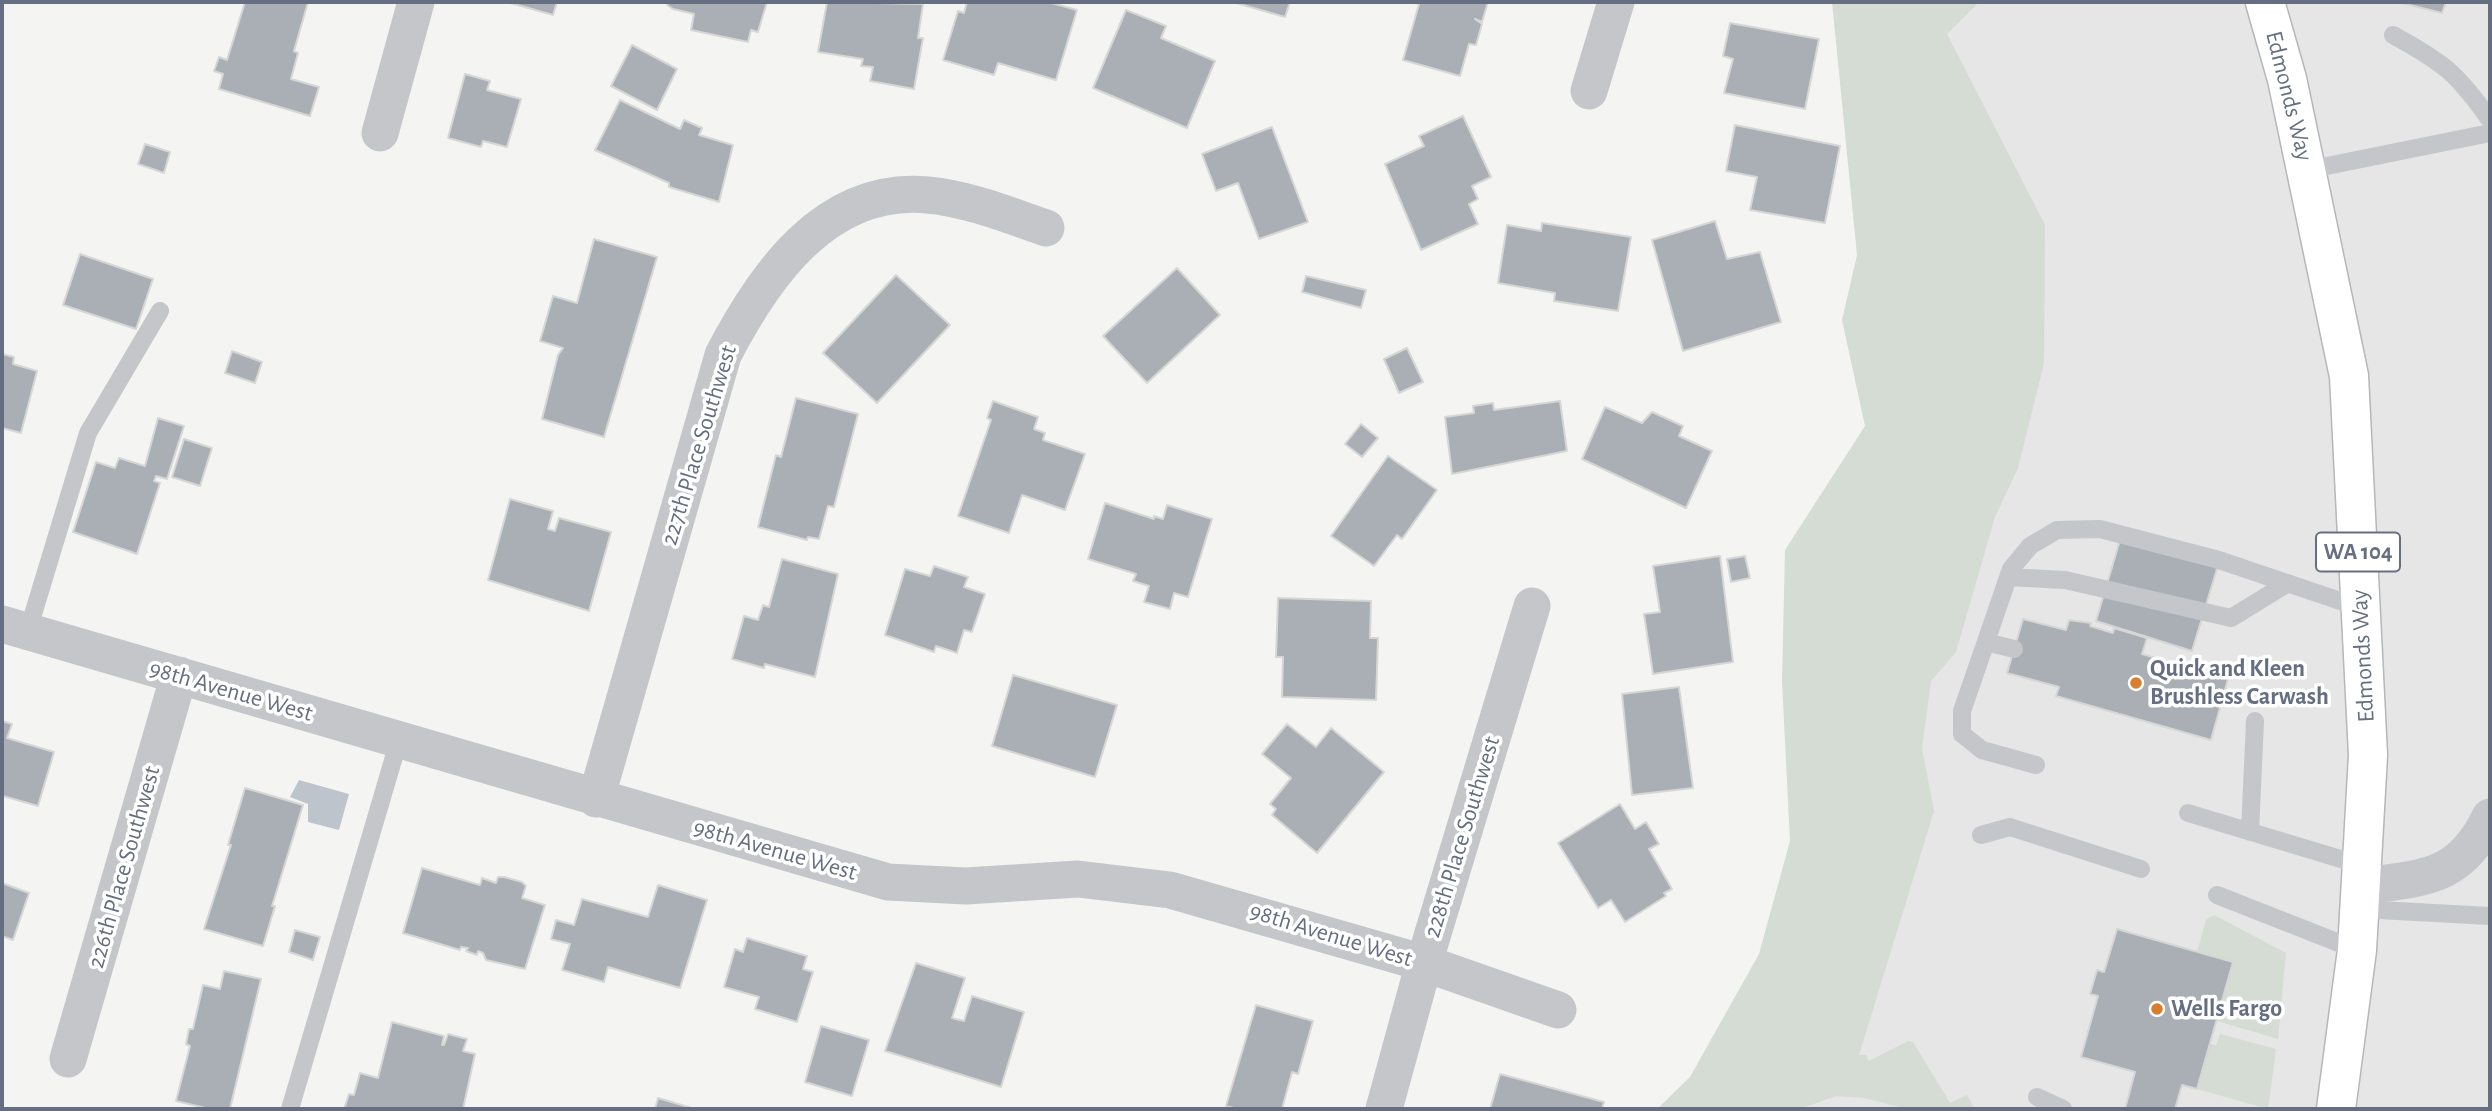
<!DOCTYPE html>
<html>
<head>
<meta charset="utf-8">
<style>
  body { margin:0 }
  #map { position:relative; width:2492px; height:1111px; overflow:hidden; background:#f4f5f2; font-family:"Alegreya Sans",sans-serif }
  canvas { display:block }
  .frame { position:absolute; inset:0; border:4px solid #666f81; pointer-events:none }
</style>
</head>
<body>
<div id="map">
<canvas width="2492" height="1111"></canvas>
<div class="frame"></div>
</div>
<script>
const c = document.querySelector('canvas').getContext('2d');
c.lineJoin = 'round';
function fillPath(path, color) { c.fillStyle = color; c.fill(path, 'evenodd'); }
function stroke(path, color, width, dash) { c.strokeStyle = color; c.lineWidth = width; c.lineCap = dash ? 'butt' : 'round'; c.setLineDash(dash || []); c.stroke(path); }
function label(font, color, halo, rows, align = 'center') {
  c.font = font + ' "Alegreya Sans",sans-serif'; c.lineWidth = 7; c.setLineDash([]); c.textBaseline = 'middle'; c.strokeStyle = halo; c.fillStyle = color; for (const [text, x, y, turn = 0] of rows) {
    c.save(); c.translate(x, y); c.rotate((+turn || 0) * Math.PI / 180); c.textAlign = isNaN(turn) ? turn : align; if (halo) c.strokeText(text, 0, 0); c.fillText(text, 0, 0); c.restore();
  }
}
const built = new Path2D(`
  M1873,2h617v1107h-756l180,-705z`);
const green = new Path2D(`
  M1832,2h147l-32,32 98,191 -1,138 -26,105 -23,49 -39,135 -25,29 -9,67 12,63 -75,244h7l3,6 39,-20 5,1 37,61 17,-8 8,14h-68l-43,-11 -28,-2 -36,13h-143l33,-32 69,-123 31,-113 -8,-159 3,-132 80,-124 -23,-106 15,-65z
  M2214,915l72,38 -8,86 -61,-18 16,-59 -36,-10 9,-32z
  M2220,1034l56,15 -8,60 -71,-20 13,-45 6,1z`);
const water = new Path2D(`
  M299,780l50,14 -10,36 -31,-8v-18l-18,-7z`);
const building = new Path2D(`
  M245,2h63l-14,49 4,2 -7,26 28,8 -9,29 -91,-27 4,-15 -9,-3 5,-14 8,3z
  M507,2h50l-4,13z
  M668,2h99l-9,30 -7,-2 -3,12 -57,-12 3,-16 -21,-5 -6,-4z
  M827,2l96,2 -5,34h5l-9,51 -44,-8 3,-14 -12,-1 2,-7 -45,-7z
  M967,2h81l29,8 -21,70 -58,-17 -4,12 -51,-15 15,-49 6,2z
  M1233,2h57l-5,15z
  M1410,2h78l-6,20 -7,-3 7,5 -6,21 -7,-1 -9,32 -57,-16 16,-56z
  M2398,2h48l-4,11z
  M1126,10l40,16 -5,12 54,23 -28,67 -94,-40z
  M1730,23l89,16 -14,70 -81,-16 9,-34 -10,-3z
  M632,45l45,24 -20,41 -46,-24z
  M465,74l25,7 -3,9 34,9 -14,48 -24,-6 -2,6 -33,-9z
  M620,100l60,29 4,-9 18,8 -3,7 34,10 -14,57 -50,-15v-4l-74,-33z
  M1463,116l28,61 -19,9 6,13 -9,5 9,20 -57,26 -36,-86 39,-18 -5,-10z
  M1735,125l105,21 -15,77 -75,-13 7,-33 -31,-6z
  M1272,127l36,95 -49,17 -21,-56 -22,8 -14,-37z
  M145,144l25,8 -6,21 -26,-9z
  M1715,221l12,38 33,-7 21,70 -98,29 -31,-111z
  M1542,223l89,14 -13,74 -64,-10 1,-8 -57,-10 9,-58 34,6z
  M594,239l63,18 -53,180 -62,-18 16,-64 5,-7 -23,-7 13,-45 24,7z
  M80,254l73,25 -17,50 -73,-24z
  M1177,268l43,47 -73,68 -44,-47z
  M896,275l54,50 -73,78 -54,-50z
  M1306,276l60,14 -5,18 -59,-16z
  M1407,348l16,34 -24,11 -15,-34z
  M232,351l30,11 -7,21 -30,-10z
  M2,354l12,3 -1,7 24,7 -16,62 -19,-5z
  M796,398l62,16 -24,93 -6,-1 -9,33 -11,-2 -1,3 -49,-13 18,-72 5,2z
  M993,401l45,16 -4,12 11,4 -2,7 42,14 -20,56 -43,-15 -13,38 -51,-17 33,-96 -4,-2z
  M1560,401l7,50 -115,23 -7,-57 29,-4 -1,-7 20,-3 1,7z
  M1605,407l37,16 10,-11 31,14 -4,10 33,15 -26,57 -104,-49z
  M158,418l26,8 -17,53 -11,-3 -2,5 6,2 -23,71 -64,-22 23,-70 19,6 4,-10 26,8z
  M1361,424l17,14 -16,19 -17,-13z
  M184,439l28,9 -12,38 -28,-9z
  M1388,456l49,34 -35,49 -5,-4 -23,31 -43,-30z
  M510,499l43,12 -5,18 7,2 4,-13 52,14 -22,79 -101,-31z
  M1105,503l49,16v-3l9,3 4,-14 45,14 -24,78 -14,-4 -4,16 -26,-7 5,-16 -16,-5 3,-7 -48,-15z
  M2123,530l97,29 -28,92 -96,-30z
  M1720,556l13,106 -80,12 -9,-60 16,-2 -7,-46z
  M1745,556l5,22 -19,4 -4,-23z
  M782,559l56,15 -23,103 -50,-13 -1,4 -32,-9 12,-43 14,4 5,-15 6,2z
  M934,566l34,11 -4,10 21,7 -13,38 -8,-2 -7,23 -21,-7 -2,6 -49,-17 20,-66 25,7z
  M1278,598l93,3 -1,37h8l-2,62 -94,-3 1,-40h-7z
  M2023,619l43,11 3,-10 22,3 -1,3 23,7 1,-5 33,10 -5,16 86,25 -17,61 -155,-44 3,-9 -52,-14z
  M1013,675l104,30 -22,72 -103,-31z
  M1679,687l14,101 -61,7 -10,-101z
  M2,721l10,3 -5,14 47,14 -16,54 -35,-10 -1,3z
  M1287,724l29,23 15,-19 53,44 -67,81 -45,-38 4,-6 -6,-5 21,-26 -29,-24z
  M245,788l58,17 -31,101h3l-12,40 -59,-17 27,-84h-3z
  M1620,804l15,25 11,-7 13,22 -10,5 23,40 -8,4 2,3 -41,26 -14,-22 -13,8 -40,-65z
  M422,868l58,17 2,-7 14,5 2,-6h6l18,5 4,4 -4,12 23,7 -20,64 -39,-9 -3,-7 -5,-2 -1,4 -11,-4 2,-3 -7,-1 -1,3 -57,-17z
  M2,883l27,10 -16,47 -11,-4z
  M658,885l49,15 -27,88 -72,-21 -4,15 -42,-12 8,-26 -19,-5 5,-19 18,5 8,-26 66,18z
  M2117,929l116,33 -36,127 -15,-4 -7,24h-50l10,-37 -54,-15 17,-61 -8,-2 7,-24 7,2z
  M295,930l25,7 -7,23 -24,-8z
  M747,938l60,18 -4,13 10,3 -16,50 -42,-13 4,-12 -35,-10 11,-38 8,3z
  M916,963l49,15 -13,40 12,3 8,-25 52,16 -23,75 -116,-36z
  M224,971l37,8 -31,130h-20l-34,-8 14,-55 -4,-2 3,-15h4l10,-44 17,4z
  M1256,1005l57,16 -15,53 -6,-2 -10,37h-44l-12,-3z
  M392,1022l52,14 -2,9h2l4,-11 19,5 -4,12 12,3 -12,55h-119l5,-15 5,1 6,-22 18,5z
  M821,1026l48,14 -17,56 -47,-14z
  M1500,1074l104,28 -2,7h-112z
  M658,1098l37,11h-40z`);
const lane = new Path2D(`
  M2393,35c51,28 64,38 97,85
  M2307,170l183,-37
  M2008,577l57,3 166,38 57,-35
  M28,631l60,-198 72,-122
  M1986,642l28,7
  M2036,765l-54,-15 -20,-16v-23l49,-142 19,-23 27,-16 43,-1 119,31 142,48
  M2188,813l176,53
  M2250,832l5,-111
  M1981,835l29,-8 131,42
  M2217,895l140,55
  M2360,909l130,7
  M2037,1097l26,12
  M290,1109l109,-369`);
const street = new Path2D(`
  M1589,91l27,-89
  M380,133l36,-131
  M2,624l886,258 78,4 112,-7 92,11 254,73 134,47
  M596,799l127,-444c41,-79 103,-170 205,-160 41,4 80,20 118,33
  M2363,886c61,-8 97,-7 127,-69
  M68,1059l111,-384
  M1384,1109l40,-146 108,-357`);
const primary = new Path2D(`
  M2265,2l22,77 62,297 19,379 -11,195 -21,159`);
const markers = [
  [2136,683,7,"#d97d2e"],
  [2157,1009,7,"#d97d2e"]
];
const shields = [
  [2358,552,84]
];
const shieldNames = [
  ["WA 104",2358,552]
];
const streetNames = [
  ["Edmonds Way",2289,96,76],
  ["227th Place Southwest",699,445,-73],
  ["Edmonds Way",2363,656,-93],
  ["98th Avenue West",231,691,16],
  ["228th Place Southwest",1462,837,-73],
  ["98th Avenue West",775,850,16],
  ["226th Place Southwest",124,867,-74],
  ["98th Avenue West",1331,935,17]
];
const poiNames = [
  ["Quick and Kleen",2150,669],
  ["Brushless Carwash",2150,697],
  ["Wells Fargo",2171,1009]
];
fillPath(built, '#e5e6e5');
fillPath(green, '#d5dcd3');
fillPath(water, '#bdc4cb');
fillPath(building, '#aaafb6');
stroke(building, '#d6d7d5', 2);
stroke(primary, '#b4b7bb', 41);
stroke(lane, '#c4c6ca', 18);
stroke(street, '#c4c6ca', 37);
stroke(primary, '#fff', 38);
for (const [x, y, r, color] of markers) { const dot = new Path2D(); dot.arc(x, y, r, 0, 2 * Math.PI); c.fillStyle = color; c.fill(dot); stroke(dot, '#fff', 2.5); }
for (const [x, y, w] of shields) { const box = new Path2D(); box.roundRect(x - w / 2, y - 19.5, w, 39, 5); c.fillStyle = '#fff'; c.fill(box); stroke(box, '#666f81', 2); }
label('bold 23px', '#666f81', null, shieldNames);
label('24px', '#666f81', '#fff', streetNames);
label('bold 24px', '#666f81', '#fff', poiNames, 'left');
</script>
</body>
</html>
